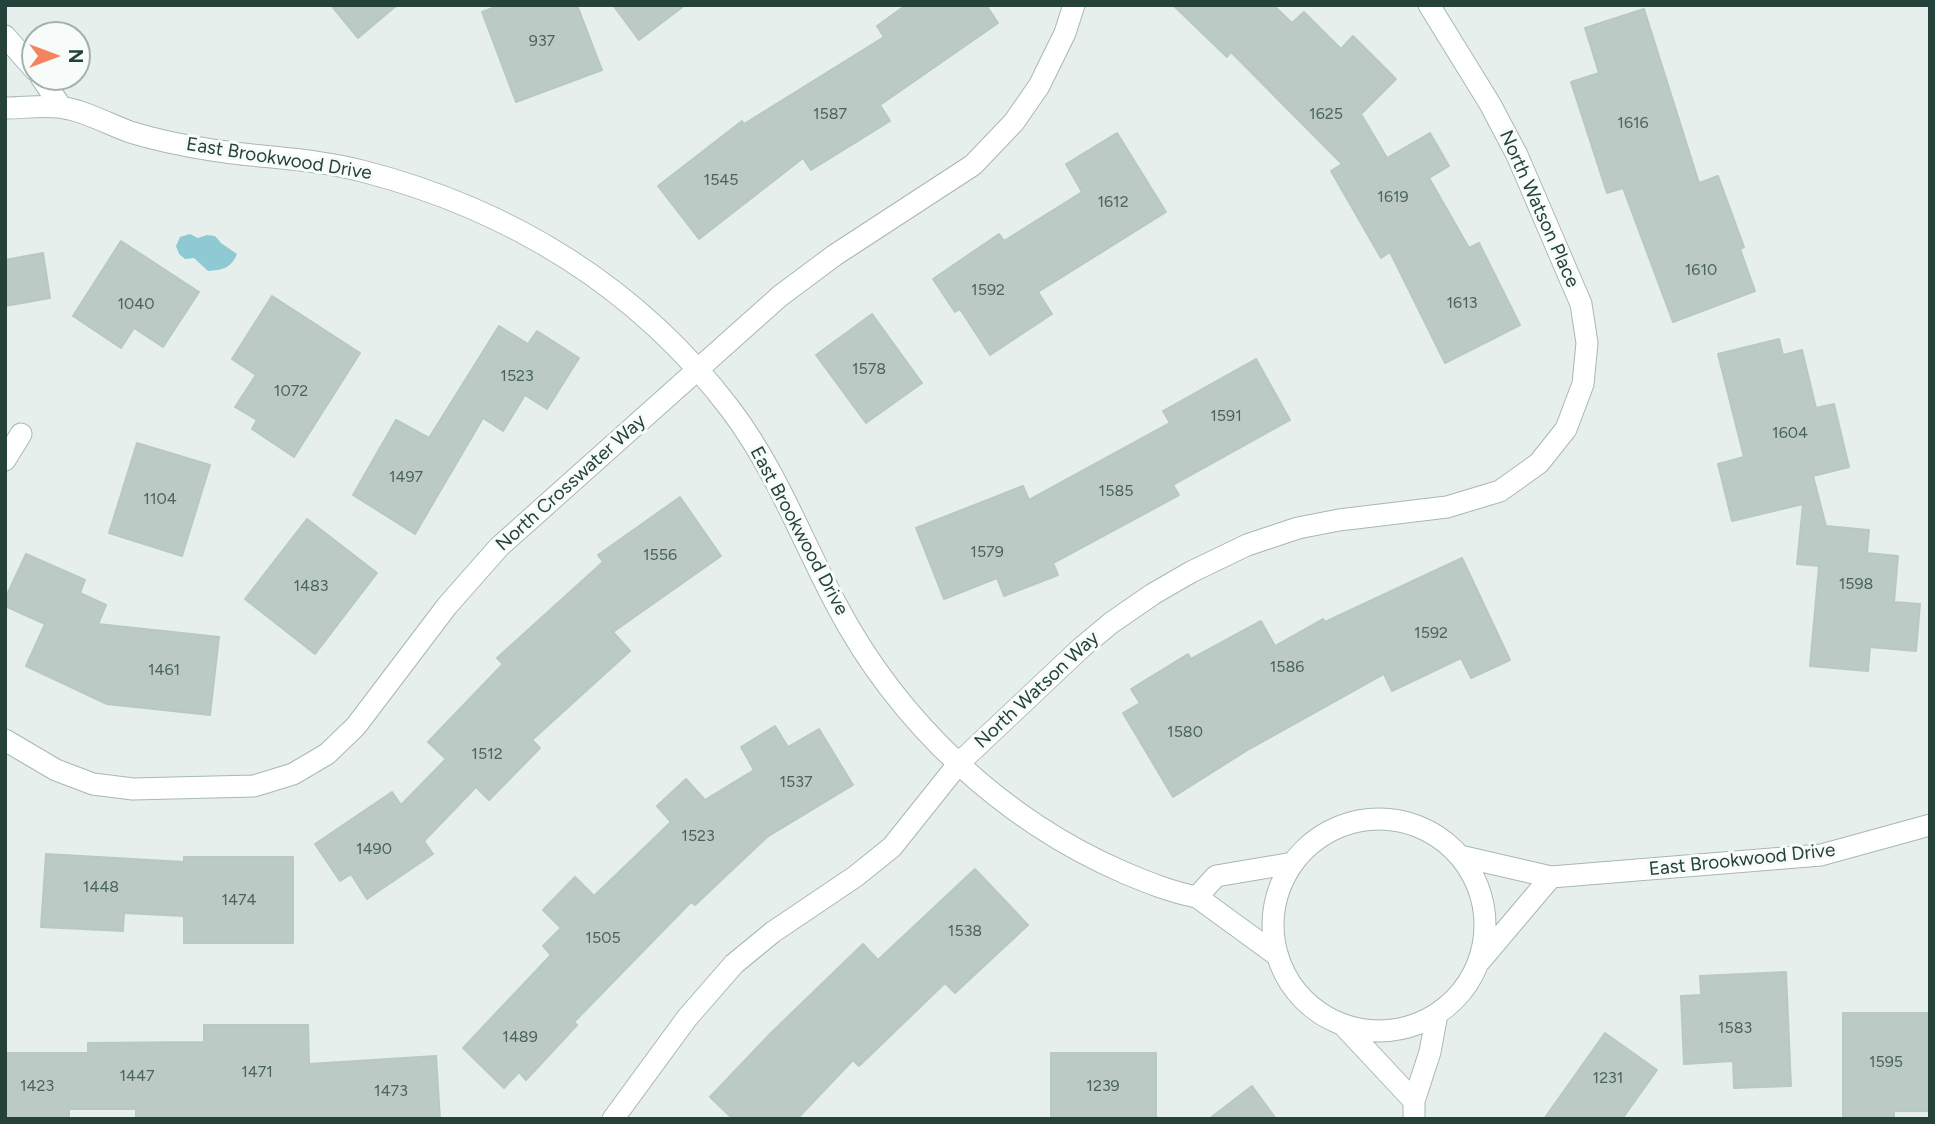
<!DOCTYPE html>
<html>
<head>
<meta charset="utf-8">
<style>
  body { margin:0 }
  #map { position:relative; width:1935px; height:1124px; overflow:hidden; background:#e6efeb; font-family:Figtree,sans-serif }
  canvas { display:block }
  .frame { position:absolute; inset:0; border:7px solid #24423a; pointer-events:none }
  .north { position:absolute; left:21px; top:21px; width:70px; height:70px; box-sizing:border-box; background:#f7fbf9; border:2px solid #a3b1ad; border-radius:50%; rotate:90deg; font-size:19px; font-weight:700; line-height:28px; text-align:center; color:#24423a }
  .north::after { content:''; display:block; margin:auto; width:24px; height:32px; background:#f4845f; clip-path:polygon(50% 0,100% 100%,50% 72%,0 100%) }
</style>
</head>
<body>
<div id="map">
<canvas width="1935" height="1124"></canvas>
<div class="frame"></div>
<div class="north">N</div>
</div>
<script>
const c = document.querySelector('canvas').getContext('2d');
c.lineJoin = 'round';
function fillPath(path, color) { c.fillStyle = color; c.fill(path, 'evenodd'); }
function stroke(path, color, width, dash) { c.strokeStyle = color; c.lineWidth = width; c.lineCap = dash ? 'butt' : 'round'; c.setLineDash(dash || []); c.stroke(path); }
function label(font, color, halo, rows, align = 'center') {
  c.font = font + ' Figtree,sans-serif'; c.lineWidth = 6; c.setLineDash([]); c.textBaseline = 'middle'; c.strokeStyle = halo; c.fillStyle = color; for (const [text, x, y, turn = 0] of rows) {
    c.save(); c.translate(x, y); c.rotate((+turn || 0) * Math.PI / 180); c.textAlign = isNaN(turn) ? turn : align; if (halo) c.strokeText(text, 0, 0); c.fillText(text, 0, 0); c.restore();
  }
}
const water = new Path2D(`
  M190,234l8,4 9,-3 8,1 6,7 16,11c-6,14 -14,16 -29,17l-14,-13 -9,1 -6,-5 -3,-8 4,-9z`);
const building = new Path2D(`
  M331,5h66l-39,33z
  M501,5h76l25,65 -86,32 -34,-90z
  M613,5h72l-46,35z
  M906,5h80l12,18 -118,82 10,16 -79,49 -8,-12 -104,81 -41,-53 84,-65 2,3 140,-87 -7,-11z
  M1173,5h100l19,18 12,-11 37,37 12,-13 43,43 -35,35 26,44 43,-25 19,33 -20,12 40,70 10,-5 41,82 -75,38 -55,-111 -9,6 -50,-87 11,-7 -111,-112 -4,5z
  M1644,9l55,174 19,-7 26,71 -4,2 15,42 -82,31 -50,-134 -16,5 -36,-111 28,-9 -14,-45z
  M1117,133l49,79 -128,80 14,22 -62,41 -30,-46 -5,3 -22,-33 66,-45 5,7 78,-49 -16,-28z
  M121,241l78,51 -36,55 -29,-19 -13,20 -48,-32z
  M43,253l7,45 -45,8v-46z
  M272,296l88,57 -66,104 -42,-28 5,-9 -22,-13 21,-32 -24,-16z
  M872,314l50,69 -56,40 -50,-68z
  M499,326l29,18 9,-13 42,27 -32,51 -22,-14 -22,36 -20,-13 -68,116 -62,-39 43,-75 33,18z
  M1779,339l4,16 19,-5 14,58 18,-4 15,63 -36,9 13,50 43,4 -2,23 31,3 -4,46 26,2 -4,47 -46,-4 -2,24 -58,-5 9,-100 -22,-2 6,-60 -71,17 -14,-57 26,-7 -26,-103z
  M1256,359l34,61 -117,65 6,10 -126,68 5,12 -54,21 -7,-18 -53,21 -28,-71 107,-42 6,14 141,-77 -7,-12z
  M137,443l73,22 -28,91 -73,-23z
  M680,497l41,59 -108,76 17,19 -98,89 8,8 -51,52 -13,-13 -52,54 9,13 -66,45 -16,-25 -11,7 -25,-37 77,-52 9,13 45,-46 -18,-17 75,-78 -6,-6 106,-96 -5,-7z
  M307,519l70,54 -62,81 -70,-55z
  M26,554l59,26 -5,13 26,12 -8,19 121,13 -9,78 -103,-11 -81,-38 19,-42 -40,-18v-7z
  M1462,558l48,102 -39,18 -10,-20 -69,33 -8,-17 -138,77 -73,46 -50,-84 17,-10 -9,-14 57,-35 3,5 70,-38 14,25 48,-27 2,3z
  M775,726l13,21 31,-18 34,56 -86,52 -72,68 -4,-3 -117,120 3,3 -51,55 -7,-8 -15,16 -41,-40 88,-93 -8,-9 18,-18 -18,-18 32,-33 19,19 77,-74 -14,-16 29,-27 19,21 49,-30 -13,-23z
  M46,854l138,8v-5h109v86h-109v-27l-60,-3 -1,18 -82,-4z
  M975,869l53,56 -73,68 -10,-10 -86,83 -6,-6 -56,59h-64l-23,-22 61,-64 92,-89 15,16z
  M1786,972l5,114 -57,2 -1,-27 -49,3 -3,-68 20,-1 -1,-19z
  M1843,1013h87v98h-36v8h-51z
  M204,1025h104l1,39 127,-8 4,63h-304v-10h-67v10h-64v-66h83v-10l116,-1z
  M1605,1033l52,37 -35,49h-78z
  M1051,1053h105v66h-105z
  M1252,1086l24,33h-67z`);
const minor = new Path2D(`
  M5,36l30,34
  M41,77l20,30
  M5,108c18,0 36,-3 53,-1 23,2 50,17 72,25 26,8 55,14 82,18 50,8 101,8 150,21 148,38 276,116 369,239 45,60 70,128 105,194 62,118 166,216 289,269 24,10 46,19 72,24
  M5,460l16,-26
  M5,740l51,30 37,14 40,5 121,-3 39,-12 34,-20 29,-28 91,-120 52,-59 281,-251 55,-41 138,-90 41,-43 25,-36 26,-53 9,-28
  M1273 925a106 106 0 1 1 212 0a106 106 0 1 1-212 0Z
  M1460,856l91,21 270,-22 109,-30
  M1278,956l-81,-59 19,-21 77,-13
  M1480,961l71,-84
  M1343,1025l71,76
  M613,1119l74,-101 47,-54 39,-32 83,-56 36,-29 67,-84 122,-115 30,-25 42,-29 38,-22 56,-27 51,-17 41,-8 108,-13 53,-16 39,-28 27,-34 17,-45 4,-41 -6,-39 -64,-149 -27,-51 -61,-99
  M1414,1119v-18l16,-49 7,-38`);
const numberNames = [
  ["937",542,41],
  ["1587",830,114],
  ["1625",1326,114],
  ["1616",1633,123],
  ["1545",721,180],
  ["1619",1393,197],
  ["1612",1113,202],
  ["1610",1701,270],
  ["1592",988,290],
  ["1613",1462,303],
  ["1040",136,304],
  ["1578",869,369],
  ["1523",517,376],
  ["1072",291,391],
  ["1591",1226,416],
  ["1604",1790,433],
  ["1497",406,477],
  ["1585",1116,491],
  ["1104",160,499],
  ["1579",987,552],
  ["1556",660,555],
  ["1598",1856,584],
  ["1483",311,586],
  ["1592",1431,633],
  ["1586",1287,667],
  ["1461",164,670],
  ["1580",1185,732],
  ["1512",487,754],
  ["1537",796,782],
  ["1523",698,836],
  ["1490",374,849],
  ["1448",101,887],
  ["1474",239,900],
  ["1538",965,931],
  ["1505",603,938],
  ["1583",1735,1028],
  ["1489",520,1037],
  ["1595",1886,1062],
  ["1471",257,1072],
  ["1447",137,1076],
  ["1231",1608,1078],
  ["1423",37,1086],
  ["1239",1103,1086],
  ["1473",391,1091]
];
const streetNames = [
  ["East Brookwood Drive",279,159,9],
  ["North Watson Place",1539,209,66],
  ["North Crosswater Way",571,483,-42],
  ["East Brookwood Drive",799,531,62],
  ["North Watson Way",1037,690,-43],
  ["East Brookwood Drive",1742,860,-6]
];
fillPath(water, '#8ec9d4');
fillPath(building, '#bbcac4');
stroke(building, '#b8c9c2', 2);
stroke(minor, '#a8b8b2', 23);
stroke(minor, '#fff', 21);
label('16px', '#4a645c', null, numberNames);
label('19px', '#24423a', '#f7fbf9', streetNames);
</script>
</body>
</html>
